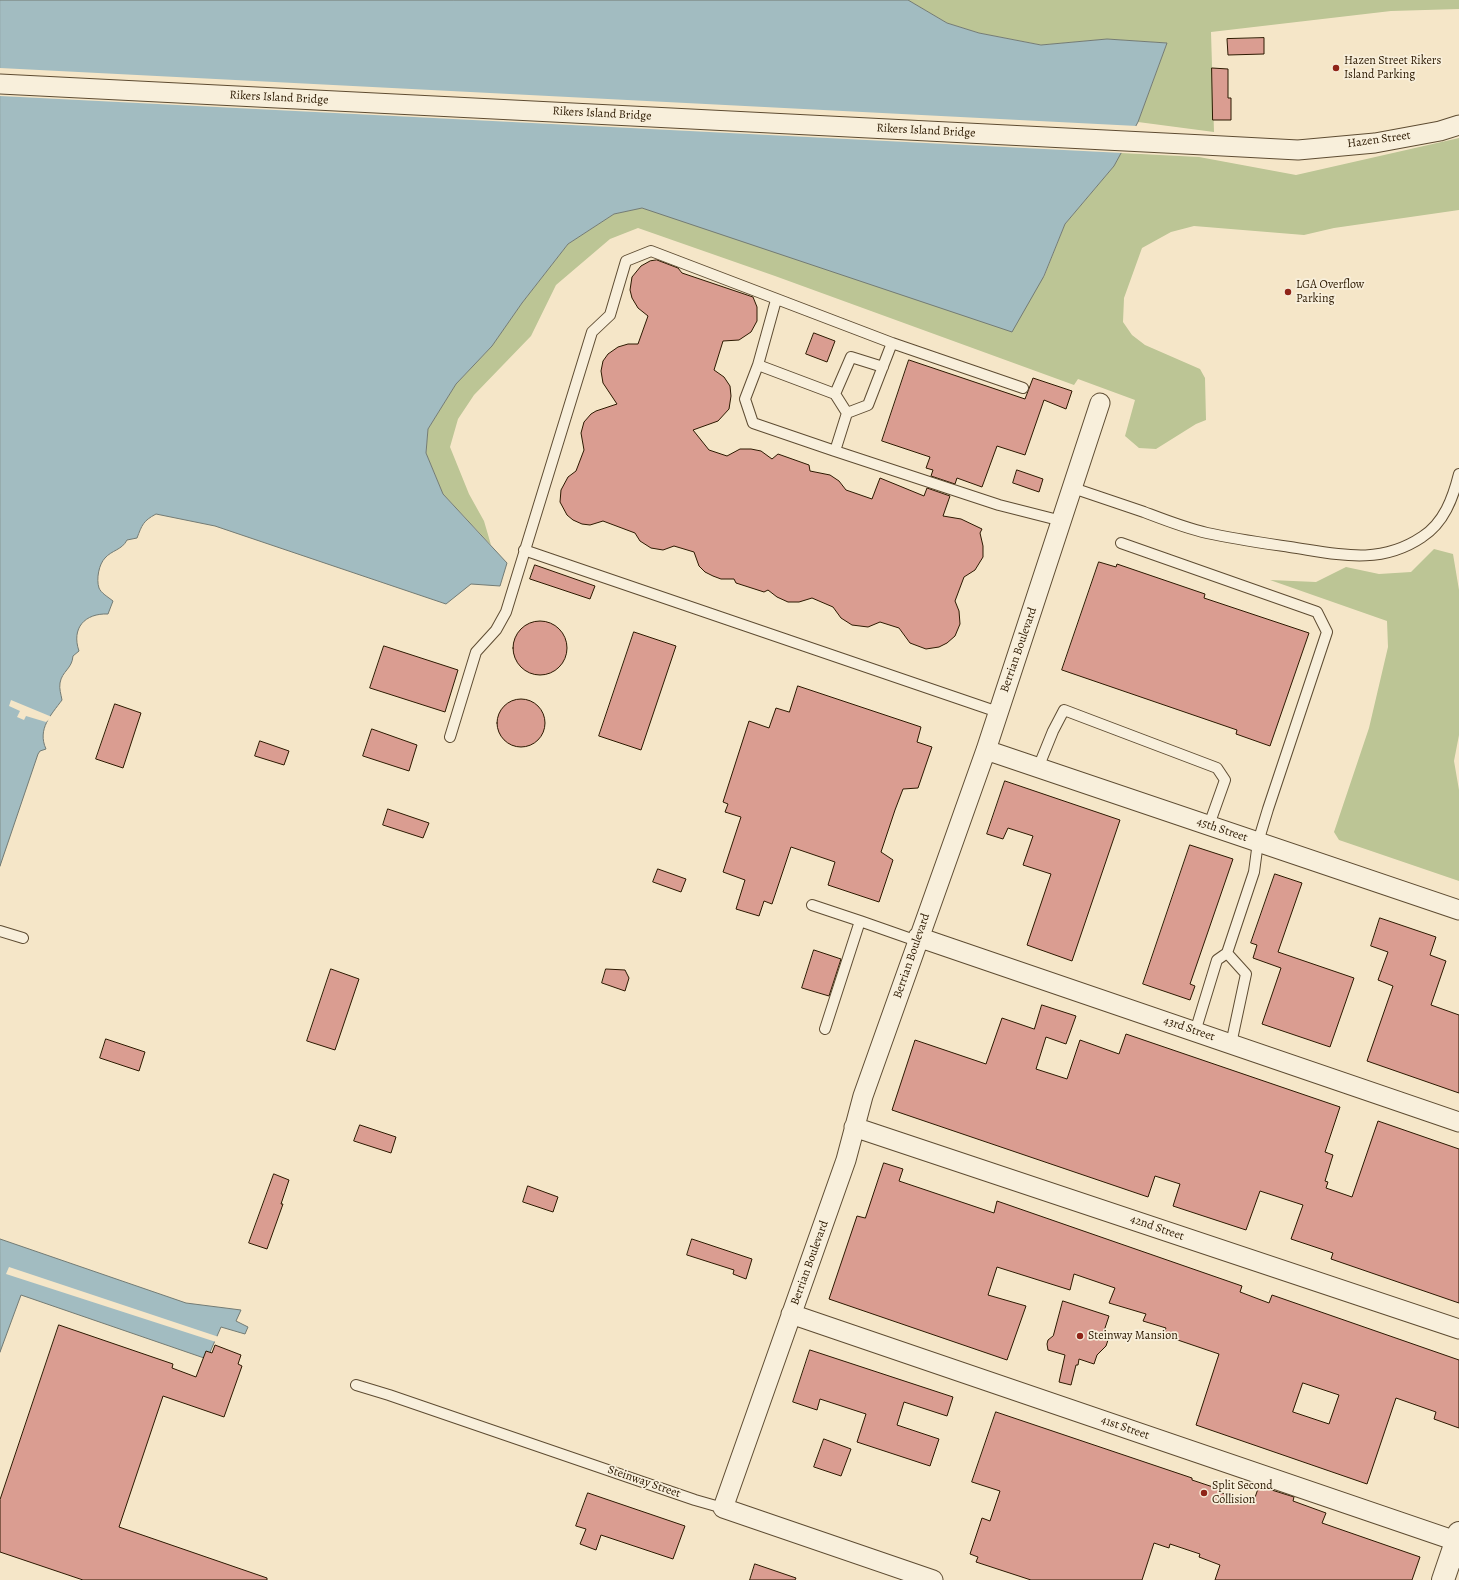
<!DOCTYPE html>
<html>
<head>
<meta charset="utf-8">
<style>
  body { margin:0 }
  canvas { display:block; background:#f5e6c8 }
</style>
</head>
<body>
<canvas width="1459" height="1580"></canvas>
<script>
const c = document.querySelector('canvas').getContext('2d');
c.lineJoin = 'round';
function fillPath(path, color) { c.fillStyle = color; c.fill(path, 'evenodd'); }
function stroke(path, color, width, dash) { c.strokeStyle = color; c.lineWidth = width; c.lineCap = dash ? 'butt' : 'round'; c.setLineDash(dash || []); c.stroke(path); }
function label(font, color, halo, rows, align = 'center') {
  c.font = font + ' Alegreya,serif'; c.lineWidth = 3.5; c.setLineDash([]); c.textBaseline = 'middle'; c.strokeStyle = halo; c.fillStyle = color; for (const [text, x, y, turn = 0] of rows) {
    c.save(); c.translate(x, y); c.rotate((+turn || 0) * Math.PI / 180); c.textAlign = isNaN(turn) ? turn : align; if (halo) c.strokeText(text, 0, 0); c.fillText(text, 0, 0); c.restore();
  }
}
const green = new Path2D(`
  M908,0h551v9l-68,2 -180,21 3,100 -76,-10 29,-79 -60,-4 -65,6 -63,-12 -32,-10z
  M1459,138v72l-125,18 -30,7 -110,-9 -23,6 -29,16 -18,50 -1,24 9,13 13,10 55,24 5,9 1,42 -10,4 -40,25 -17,-1 -14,-12 10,-36 -57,-21 -4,6 -299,-109 -137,-48 -28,11 -54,46 -25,51 -57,59 -16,24 -8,28 19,47 15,27 7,24 -48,-51 -17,-41 2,-24 28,-45 36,-38 30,-43 46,-59 46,-30 27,-6 403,69 21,-53 49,-58 7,-13 78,4 97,18z
  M1434,549l19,5 6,36v145l-5,26 5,29v91l-120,-41 -5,-8 35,-104 19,-81 -1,-26 -117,-41 46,2 30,-15 33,7 32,-2z`);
const water = new Path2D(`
  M0,0h908l39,23 32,10 62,12 66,-6 60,4 -29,79 -24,44 -49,58 -21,52 -32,56 -370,-124 -28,6 -46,30 -46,59 -30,43 -36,38 -28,45 -2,24 17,41 64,69 -7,23 -29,-2 -25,20 -231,-78 -59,-12c-13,7 -14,11 -19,24l-10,2c-5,10 -15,10 -22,18 -6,6 -9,21 -6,30 2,5 9,9 14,13l-5,13c-23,-1 -37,14 -29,37l-6,5c-1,13 -11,15 -13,27 -1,6 1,11 2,17 -11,15 -25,29 -16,49l-6,2 -2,3 -38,112z
  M0,1239l186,64 55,7 -5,11 12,6 -3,7 -24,-7 -14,32 -186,-64 -21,57z`);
const pier = new Path2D(`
  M0,68l1137,58 -14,27 -1123,-57z
  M11,700l41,17 -6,5 -20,-6 -2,4 -7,-3 3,-6 -11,-5z
  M9,1267l210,70 -3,5 -210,-68z`);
const building = new Path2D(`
  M1264,38v16l-36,1 -1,-16z
  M1212,68l16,1v29h3v22h-18z
  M657,260l21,8 4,5 71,24 4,10v14l-6,11 -12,8 -16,1 -9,29 10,7 6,9 1,10 -2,13 -11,12 -25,9 16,20 18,6 13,-7h11l10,2 11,8 6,-5 31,11 1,6 20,4 9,6 7,9 26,9 8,-21 44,18 3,-8 23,8 -7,20 18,3 21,10 -2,4 3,13v11l-8,13 -11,7 -9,24 4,10 1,13 -5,12 -8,7 -8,4 -13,2 -16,-6 -11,-15 -19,-6 -12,5 -16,-2 -11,-7 -8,-11 -21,-9 -13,4h-11l-11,-5 -9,-7 -4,2 -28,-9 -2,-4h-13l-8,-3 -8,-4 -6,-6 -5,-14 -20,-6 -11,4 -12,-2 -11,-7 -5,-8 -32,-12 -13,4 -8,-1 -9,-4 -6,-5 -7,-13 1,-12 7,-13 8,-6 8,-21 -3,-17 3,-11 7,-8 5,-3 21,-7 -14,-21 -2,-12 2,-10 5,-7 10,-7 10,-3h10l10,-28 -10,-8 -6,-10 -2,-8 2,-13 9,-11 9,-5z
  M814,333l21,8 -8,21 -21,-8z
  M909,360l116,39 8,-21 39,13 -6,18 -22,-9 -19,55 -28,-9 -15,41 -25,-9 -2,6 -24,-8 2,-6 -7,-2 4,-11 -48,-16z
  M1017,470l26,9 -4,13 -26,-9z
  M1099,562l17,5 1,-3 88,30 -1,4 105,35 -39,113 -34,-12 1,-4 -175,-60z
  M535,565l60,21 -5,13 -60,-20z
  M513 648a27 27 0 1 1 54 0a27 27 0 1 1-54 0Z
  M634,632l42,14 -35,104 -42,-14z
  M384,646l74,24 -13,42 -75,-24z
  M798,686l123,41 -4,15 15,5 -14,41 -15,1 -8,21 -14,42 12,8 -14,42 -51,-17 7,-23 -44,-15 -19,57 -8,-3 -5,15 -23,-7 9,-29 -22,-8 18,-55 -16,-5 3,-8 -5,-2 26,-81 20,7 7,-20 13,4z
  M497 723a24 24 0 1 1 48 0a24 24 0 1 1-48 0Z
  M115,704l26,9 -18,55 -27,-9z
  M372,729l45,16 -8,26 -46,-15z
  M260,741l29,10 -5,14 -29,-9z
  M1005,781l115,39 -48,141 -45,-16 24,-71 -28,-9 10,-29 -25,-8 -5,11 -16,-5z
  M388,809l41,14 -6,15 -40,-13z
  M1190,845l43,14 -43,125 5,2 -5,14 -47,-16z
  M658,869l28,10 -5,13 -28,-10z
  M1275,874l27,9 -24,69 76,26 -24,69 -68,-23 19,-56 -28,-10 4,-13 -6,-2z
  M1380,918l56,19 -6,18 16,6 -15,44 28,10v78l-92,-32 26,-75 -15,-6 10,-28 -17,-6z
  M814,950l27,9 -12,37 -27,-8z
  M331,969l28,10 -24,71 -28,-9z
  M606,969l19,1 4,8 -4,13 -23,-8z
  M1042,1005l34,11 -10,28 -20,-7 -10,32 31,10 13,-39 39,14 7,-20 214,73 -15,45 8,3 -8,26 3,1 -2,6 26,9 26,-76 81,28v154l-128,-44 2,-6 -42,-14 12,-34 -43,-14 -14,39 -73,-24 7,-22 -25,-8 -7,21 -256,-87 23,-70 71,24 16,-46 32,11z
  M106,1039l39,13 -6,19 -39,-13z
  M360,1125l36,12 -5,16 -37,-12z
  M884,1163l19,6 -4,12 95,32 3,-12 245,85 -2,6 29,11 3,-8 187,65v68l-25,-9 2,-7 -40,-14 -29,86 -171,-59 23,-71 -56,-19 3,-7 -23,-7 3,-7 -37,-11 6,-15 -41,-14 -4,16 -73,-23 -9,28 38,11 -19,54 -178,-61 28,-83 8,2zM1303,1383l36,12 -10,29 -36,-12z
  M274,1174l15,6 -8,24h2l-16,45 -18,-6z
  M528,1186l30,11 -5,15 -30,-10z
  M692,1239l60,20 -6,20 -13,-5 1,-4 -47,-15z
  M1063,1301l46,15 -5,15 4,9 -2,6 -9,9 -3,9 -15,-5 -1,6h-2l-5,20 -12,-3 6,-27 -17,-5 -1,-6 1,-4 5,-4z
  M59,1325l114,39 -1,4 24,9 10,-26 6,2 3,-8 26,10 -3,9 4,2 -18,51 -61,-21 -44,131 148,51v2h-184l-83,-28v-52z
  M810,1350l143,47 -6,19 -43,-14 -7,23 42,14 -9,27 -73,-24 9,-28 -46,-15 -3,11 -24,-8z
  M996,1412l196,66v2l27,9v3l34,11 6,-17 35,11 -1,4 33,12 -4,10 98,34 -8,23h-197l5,-15 -21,-8 1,-3 -30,-10 -1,4 -15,-5 -12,37h-111l-55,-18 2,-5 -8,-3 12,-36 8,3 10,-30 -28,-9z
  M824,1439l27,10 -10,27 -27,-9z
  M588,1493l97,33 -12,33 -72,-24 -5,15 -16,-6 6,-15 -10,-3z
  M755,1564l41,14 -1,2h-45z`);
const service = new Path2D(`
  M776,300l-18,65 77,29
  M758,365l-13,34 8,24 82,28
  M883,367l-32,-10 -16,37 12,19 -12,38 164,54 63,16
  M847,413l21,-8 24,-62
  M1073,488c23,8 47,16 71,24 21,8 41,16 63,21 27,6 56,10 83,14 47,7 89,19 132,-10 22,-14 31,-39 37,-63
  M1121,543l196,69 10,20 -59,177 -10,33 -4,30 -27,81 -10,7 -22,72
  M524,550l474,162
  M450,737l26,-85 20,-22 10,-18 86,-280 18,-17 16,-54 25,-10 241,92 131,45
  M1038,768l15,-37 11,-21 153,58 8,12 -16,45
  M812,905l48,16
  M0,931l23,7
  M1227,953l19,21 -15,70
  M825,1029l35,-108 57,20
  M356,1385l33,10 306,105 28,8`);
const minor = new Path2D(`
  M0,84l1204,61 94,5 77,-7 65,-12 19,-6
  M986,750l473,160
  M918,937l541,185
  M854,1127l605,202
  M791,1314l668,228
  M933,1580l-210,-72 123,-348 17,-64 123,-346 114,-347`);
const tertiary = new Path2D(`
  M1443,1580l16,-47`);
const markers = [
  [1336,68,4,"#8f2418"],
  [1288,292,4,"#8f2418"],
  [1080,1336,4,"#8f2418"],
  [1204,1493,4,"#8f2418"]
];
const poiNames = [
  ["Hazen Street Rikers",1344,61],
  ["Island Parking",1344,75],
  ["LGA Overflow",1296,285],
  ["Parking",1296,299],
  ["Steinway Mansion",1088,1336],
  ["Split Second",1212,1486],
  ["Collision",1212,1500]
];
const streetNames = [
  ["Rikers Island Bridge",279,98,3],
  ["Rikers Island Bridge",602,114,3],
  ["Rikers Island Bridge",926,131,3],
  ["Hazen Street",1379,140,-8],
  ["Berrian Boulevard",1019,650,-71],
  ["45th Street",1222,830,19],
  ["Berrian Boulevard",912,956,-71],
  ["43rd Street",1189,1029,19],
  ["42nd Street",1157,1228,19],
  ["Berrian Boulevard",810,1263,-70],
  ["41st Street",1125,1428,19],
  ["Steinway Street",644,1482,19]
];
fillPath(green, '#bcc595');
fillPath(water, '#a2bcc1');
stroke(water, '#737b74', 1);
fillPath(pier, '#f5e6c8');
fillPath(building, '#da9d91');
stroke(building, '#2c1900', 1);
stroke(service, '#5e4c32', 12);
stroke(minor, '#5e4c32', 21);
stroke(tertiary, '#5e4c32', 24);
stroke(service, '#f8efdb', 10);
stroke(minor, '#f8efdb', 19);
stroke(tertiary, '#f8efdb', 22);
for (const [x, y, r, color] of markers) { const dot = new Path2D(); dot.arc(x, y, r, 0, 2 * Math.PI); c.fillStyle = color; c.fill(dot); stroke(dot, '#f8efdb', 1.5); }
label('12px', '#2c1900', '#f8efdb', poiNames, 'left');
label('12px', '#2c1900', '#f8efdb', streetNames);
</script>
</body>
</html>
